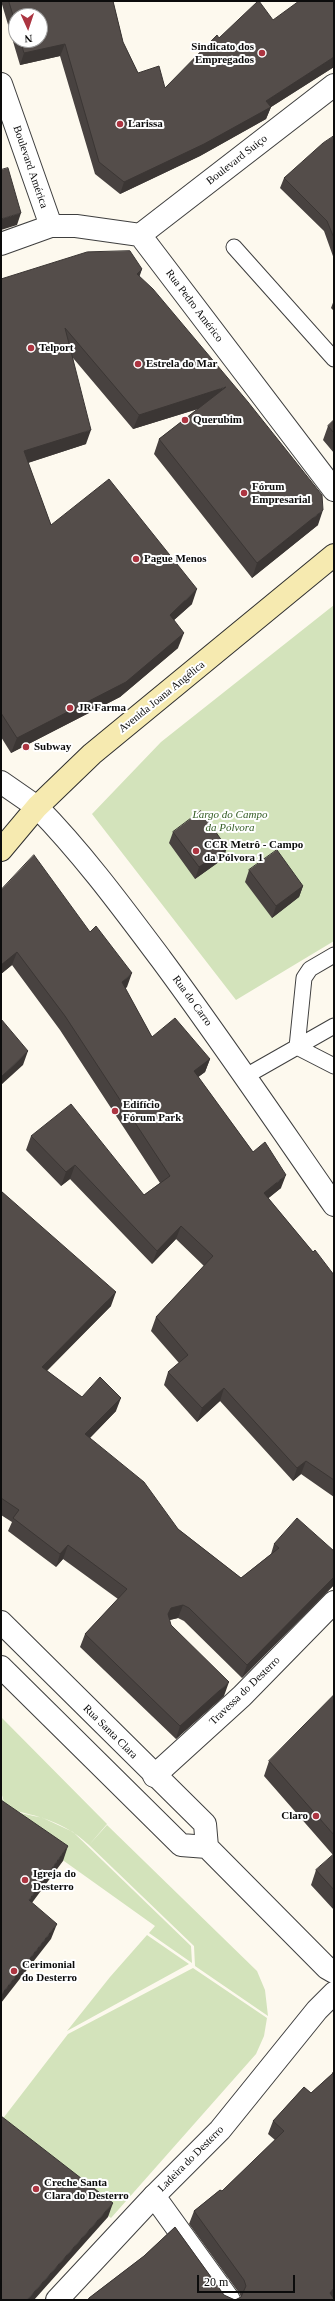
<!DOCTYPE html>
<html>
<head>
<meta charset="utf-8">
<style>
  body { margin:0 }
  #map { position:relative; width:335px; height:2301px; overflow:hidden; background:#fdf9ee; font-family:Georgia,serif }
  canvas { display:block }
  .frame { position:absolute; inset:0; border:2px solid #0c0c0c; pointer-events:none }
  .north { position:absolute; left:8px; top:8px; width:40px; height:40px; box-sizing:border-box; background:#fff; border:1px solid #9e9e9e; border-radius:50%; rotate:177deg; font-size:11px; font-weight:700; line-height:16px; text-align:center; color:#0c0c0c }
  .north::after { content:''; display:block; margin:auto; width:14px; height:18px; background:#ac3541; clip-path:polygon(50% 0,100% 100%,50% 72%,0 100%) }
  .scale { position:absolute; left:197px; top:2275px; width:98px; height:18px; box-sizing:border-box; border:2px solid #0c0c0c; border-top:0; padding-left:5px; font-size:12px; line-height:14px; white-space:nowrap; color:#0c0c0c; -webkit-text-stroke:3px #fff; paint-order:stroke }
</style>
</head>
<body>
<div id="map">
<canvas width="335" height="2301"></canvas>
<div class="frame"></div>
<div class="north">N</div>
<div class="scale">20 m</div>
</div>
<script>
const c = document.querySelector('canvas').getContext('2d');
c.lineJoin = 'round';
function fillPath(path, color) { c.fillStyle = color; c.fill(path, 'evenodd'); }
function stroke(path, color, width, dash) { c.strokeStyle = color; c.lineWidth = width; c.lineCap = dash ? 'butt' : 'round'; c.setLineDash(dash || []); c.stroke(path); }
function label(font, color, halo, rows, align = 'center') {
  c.font = font + ' Georgia,serif'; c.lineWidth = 4; c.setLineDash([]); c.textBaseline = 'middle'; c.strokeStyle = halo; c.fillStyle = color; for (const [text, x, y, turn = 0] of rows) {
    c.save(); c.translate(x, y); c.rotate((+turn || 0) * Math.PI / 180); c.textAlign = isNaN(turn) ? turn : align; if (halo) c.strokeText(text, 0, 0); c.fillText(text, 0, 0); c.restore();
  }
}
const green = new Path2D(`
  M334,605v336l-98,59 -144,-186 69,-72z
  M1,1717l106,107 -18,21c-26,-24 -50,-29 -83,-36l-5,2v-16l4,10 -4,-13z
  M6,1810l37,8 30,14 118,114 1,17 -43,-30 6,-7 -154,-110z
  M107,1825l150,146 8,19 3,26 -73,-50 -1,-20 -105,-101z
  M147,1935l42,29 -122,67 43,-54z
  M193,1968l74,50 -3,18 -8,18 -145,164 -56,-43 -54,-54 67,-87z`);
const service = new Path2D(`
  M234,247l100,112
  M297,1047l7,-69 6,-9 24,-14
  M297,1047l37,19
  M246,1076l88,-50`);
const minor = new Path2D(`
  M1,84l50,142
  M140,235l194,-150
  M1,244l50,-18h25l64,9 194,255
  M1,782l36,25
  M154,1776l88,-80 92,-94
  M57,2300l97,-104`);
const tertiary = new Path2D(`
  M37,807c46,47 85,100 124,152 60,81 116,164 173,246
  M1,1622l204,202 2,23
  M1,1667l180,178 26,2 120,121 7,4
  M229,2300l-75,-104 66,-66 97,-120 17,-17`);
const secondary = new Path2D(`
  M1,850l36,-43 55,-53 242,-199`);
const wall = new Path2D(`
  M1,1h112l10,41 15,31 27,15 54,-50 115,-37v66l-63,40 -5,12 -66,37 -80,38 -25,-20 -35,-118 -40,9zM16,16l24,24h-24z
  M334,136v123l-10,-28 -44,-43 4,-10z
  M142,269l-3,7 179,249 -66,53 -98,-124 5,-15 39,-30 -65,20 -60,-71 13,86 -58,19 23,62 141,79 -18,16 4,28 -58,49 -109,56 -10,-16v-458z
  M334,300v11l-3,-3z
  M334,420v33l-11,-13 5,-14z
  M173,832l50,27 -28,20 -26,-36z
  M249,870l54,16 -4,11 -27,21 -27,-36z
  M1,890l126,97 -2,1 27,49 58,22 -5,13 -7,5 55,75 28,36 -13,10 45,54 21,23v222l-33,-23 -8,7 -73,-80 -23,21 -33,-37 4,-13 11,-9 -28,-32 5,-14 48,-51 -28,-27 -24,25 -82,-85 -9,7 -35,-36 5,-14 113,59 16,-12 -100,-153 -48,-65 -11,9z
  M1,1191l110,115 -64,65 35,26 34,14 -26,27 88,91 63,49 30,-24 3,-10 60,7v34l-92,93 -58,-57 -6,-3 -9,2 2,5 53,71 -48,43 -96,-92 5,-13 33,-35 -55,-40 -7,8 -48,-36 4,-9 -11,-7z
  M334,1695v215l-23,-25 5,-15 17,-15 -69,-79 5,-15z
  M334,2071v225l-1,1 1,3h-246l1,-2 55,-42 31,-29 49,68 11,5 6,-3 -2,-4 -50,-69 5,-13 26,-21 2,1 53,-51 -7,-6 5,-13 31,-34 7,6 21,-19z`);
const shadedWall = new Path2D(`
  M65,44l-5,12 -40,9 4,-12z
  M334,57v10l-63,40 -5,12 -66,37 -80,38 4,-12 142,-81z
  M21,213l-4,12 -16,5v-11z
  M142,269l-5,15v-10z
  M226,387l-6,15 -87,27 6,-14z
  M91,430l-5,14 -68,22 6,-15z
  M323,510l-5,15 -66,53 5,-15z
  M197,589l-5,15 -28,25 6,-14z
  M184,633l-6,15 -58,49 -109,56 6,-15z
  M227,848l-4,11 -28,20 4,-12z
  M303,886l-4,11 -27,21 4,-12z
  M17,952l-5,13 -11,9v-9z
  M132,973l-5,14 -10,8 5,-13z
  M28,1051l-5,14 -22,20v-8z
  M210,1059l-5,13 -16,12 5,-13z
  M75,1165l-5,14 -9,7 5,-14z
  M286,1175l-5,13 -22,18 5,-13z
  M181,1226l-5,13 -24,25 5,-13z
  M116,1292l-5,14 -74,74 5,-13z
  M224,1388l-4,13 -23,21 5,-14z
  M121,1398l-5,13 -35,36 4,-13z
  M306,1461l-5,13 -8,7 4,-13z
  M68,1545l-5,14 -7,8 4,-13z
  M334,1577v8l-92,93 5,-13z
  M183,1605l-5,13 -12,3 2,-7 3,-6z
  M229,1682l-5,14 -48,43 4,-13z
  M68,1846l-5,15 -40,54 6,-15z
  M57,1924l-6,15 -50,64v-8z
  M113,2203l-5,14 -74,83h-7z
  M334,2288v8l-4,4v-7z`);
const building = new Path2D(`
  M9,1h104l10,41 15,31 21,-7 6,22 52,-53 2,3 39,-37h1l14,19 26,-19h35v56l-68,44 5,6 -67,37 -80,38 -25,-20 -34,-118 -41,9 -4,-13h20v-24h-24v9z
  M334,136v102l-7,-17 -43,-43 39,-35z
  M8,168l13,45 -20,6v-49z
  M130,251l12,18 -5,5 16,15 95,113 74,93 1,15 -66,53 -98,-124 67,-52 -87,28 -74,-87 26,102 -67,21 27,74 58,-46 88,110 -27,26 14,18 -58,49 -109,56 -16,-25v-434l86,-27z
  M334,420v13l-6,-7z
  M201,811l26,37 -28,19 -26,-35z
  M277,850l26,36 -27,20 -27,-36z
  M34,855l56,77 6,-6 36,47 -10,9 30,55 23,-19 35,41 -16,12 59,81 12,-10 21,33 -22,18 49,59 2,-2 19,25v205l-28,-19 -9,7 -73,-80 -22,20 -34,-36 20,-17 -32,-38 57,-61 -32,-30 -24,25 -82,-86 -9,7 -35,-36 40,-32 73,91 26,-19 -105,-160 -48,-64 -16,13v-75z
  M1,1019l27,32 -27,26z
  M1,1191l115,101 -74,75 40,30 18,-20 21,21 -36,36 59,48 34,47 63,49 38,-30 -5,-4 23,-26 37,33v26l-87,88 -58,-57 -6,-3 -12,3 -3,6 3,11 58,57 -49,44 -95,-92 42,-45 -59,-44 -8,9 -47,-36 6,-8 -18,-12z
  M334,1695v140l-65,-74z
  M1,1800l67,46 -39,54 28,24 -56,71z
  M334,1854v36l-18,-20z
  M334,2071v217l-4,5 4,6v1h-246l1,-2 55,-42 31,-29 49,68 11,5 6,-3 5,-11 -2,-6 -50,-69 26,-21 2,1 62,-60 -11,-10 31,-34 7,6 21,-19z
  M1,2116l112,87 -86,97h-26v-113l1,-1h-1z`);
const markers = [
  [262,53,4,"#ac3541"],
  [120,124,4,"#ac3541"],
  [31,348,4,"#ac3541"],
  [138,364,4,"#ac3541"],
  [185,420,4,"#ac3541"],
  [244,493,4,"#ac3541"],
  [136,559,4,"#ac3541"],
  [70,708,4,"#ac3541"],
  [26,747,4,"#ac3541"],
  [196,851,4,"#ac3541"],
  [115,1111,4,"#ac3541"],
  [316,1816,4,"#ac3541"],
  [25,1880,4,"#ac3541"],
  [14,1971,4,"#ac3541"],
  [36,2189,4,"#ac3541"]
];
const poiNames = [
  ["Sindicato dos",254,47,"right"],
  ["Empregados",254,60,"right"],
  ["Larissa",128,124],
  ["Telport",39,348],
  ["Estrela do Mar",146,364],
  ["Querubim",193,420],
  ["Fórum",252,487],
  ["Empresarial",252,500],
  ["Pague Menos",144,559],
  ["JR Farma",78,708],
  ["Subway",34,747],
  ["CCR Metrô - Campo",204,845],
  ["da Pólvora 1",204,858],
  ["Edifício",123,1105],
  ["Fórum Park",123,1118],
  ["Claro",308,1816,"right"],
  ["Igreja do",33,1874],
  ["Desterro",33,1887],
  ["Cerimonial",22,1965],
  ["do Desterro",22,1978],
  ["Creche Santa",44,2183],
  ["Clara do Desterro",44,2196]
];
const streetNames = [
  ["Boulevard Suiço",237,160,-38],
  ["Boulevard América",30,167,71],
  ["Rua Pedro Américo",194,306,53],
  ["Avenida Joana Angélica",162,697,-39],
  ["Rua do Carro",192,1001,54],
  ["Travessa do Desterro",245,1691,-44],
  ["Rua Santa Clara",110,1732,45],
  ["Ladeira do Desterro",191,2159,-45]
];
const parkNames = [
  ["Largo do Campo",230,815],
  ["da Pólvora",230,828]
];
fillPath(green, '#d3e3bb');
stroke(service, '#3f3f3f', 17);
stroke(minor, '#3f3f3f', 24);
stroke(tertiary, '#3f3f3f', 24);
stroke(secondary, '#2e2e2e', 24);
stroke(service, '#fff', 15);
stroke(minor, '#fff', 22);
stroke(tertiary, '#fff', 22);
stroke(secondary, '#f6eab0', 22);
fillPath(wall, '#484240');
fillPath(shadedWall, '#3b3634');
fillPath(building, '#544d4a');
stroke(building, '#3b3634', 1);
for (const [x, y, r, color] of markers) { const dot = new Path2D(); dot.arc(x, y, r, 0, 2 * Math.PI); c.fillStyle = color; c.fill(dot); stroke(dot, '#fff', 1.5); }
label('bold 11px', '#0c0c0c', '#fff', poiNames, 'left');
label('11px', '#0c0c0c', '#fff', streetNames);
label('italic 11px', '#335c24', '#fff', parkNames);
</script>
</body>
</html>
